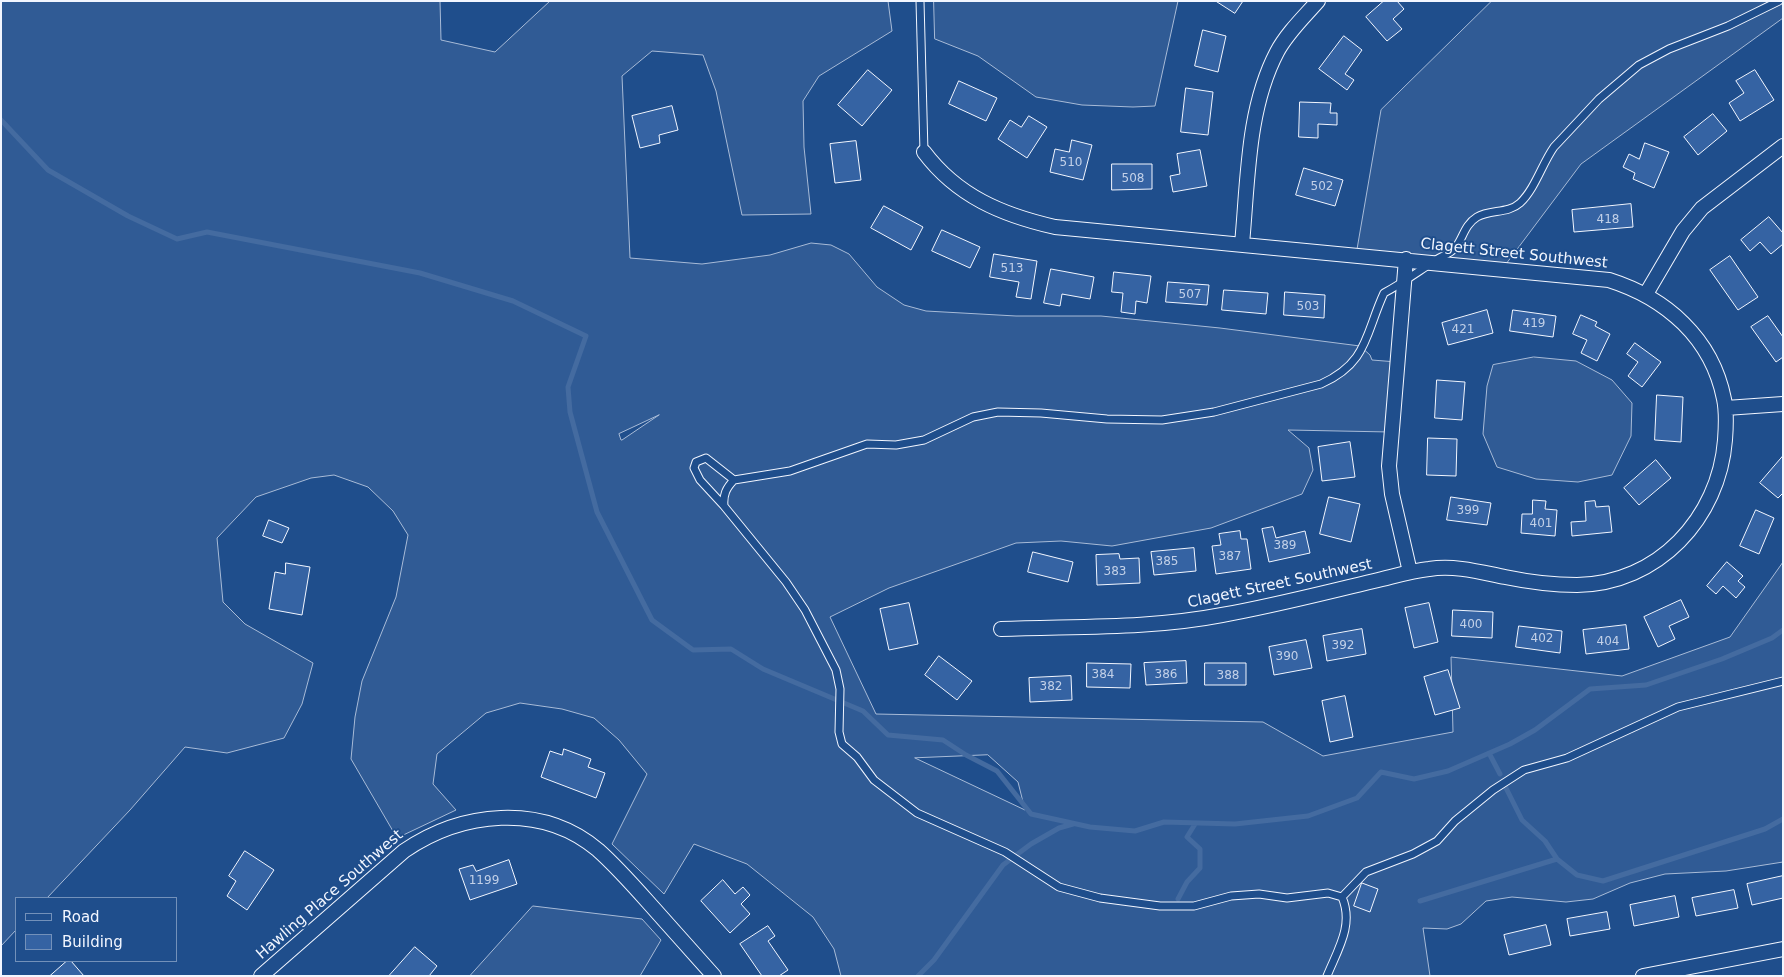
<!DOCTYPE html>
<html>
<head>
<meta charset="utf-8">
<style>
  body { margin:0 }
  #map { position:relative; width:1784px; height:977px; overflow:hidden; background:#1f4e8c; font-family:"DejaVu Sans",sans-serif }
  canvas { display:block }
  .frame { position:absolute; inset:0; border:2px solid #f2f6ff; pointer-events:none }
  .legend { position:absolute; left:15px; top:897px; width:162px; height:65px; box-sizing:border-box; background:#1f4e8c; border:1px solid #7391ba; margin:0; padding:6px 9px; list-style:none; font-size:15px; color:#f2f6ff }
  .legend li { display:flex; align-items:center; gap:10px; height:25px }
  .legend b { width:25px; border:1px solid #7391ba }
</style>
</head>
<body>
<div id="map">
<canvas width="1784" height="977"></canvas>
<div class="frame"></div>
<ul class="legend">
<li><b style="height:6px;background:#1f4e8c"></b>Road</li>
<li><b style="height:14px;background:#3563a3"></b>Building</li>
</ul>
</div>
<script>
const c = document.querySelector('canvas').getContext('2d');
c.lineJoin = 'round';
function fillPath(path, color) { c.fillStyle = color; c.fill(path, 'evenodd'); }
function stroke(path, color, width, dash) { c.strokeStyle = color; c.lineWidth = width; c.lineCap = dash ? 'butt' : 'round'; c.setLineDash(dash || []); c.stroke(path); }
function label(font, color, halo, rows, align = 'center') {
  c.font = font + ' "DejaVu Sans",sans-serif'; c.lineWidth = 4; c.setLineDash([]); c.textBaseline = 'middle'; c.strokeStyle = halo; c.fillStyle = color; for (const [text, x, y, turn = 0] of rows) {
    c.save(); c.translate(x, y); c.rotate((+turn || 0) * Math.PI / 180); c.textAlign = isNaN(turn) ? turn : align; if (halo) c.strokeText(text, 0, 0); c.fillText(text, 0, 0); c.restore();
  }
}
const built = new Path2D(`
  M1,1h439l1,39 54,12 55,-51h338l4,30 -73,45 -16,25 1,46 7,67 -69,1 -26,-124 -13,-36 -51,-4 -30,25 8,182 72,6 68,-9 41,-12 20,2 18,9 28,33 27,18 22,6 90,5h85l119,12 140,18 10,9 2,5 25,2 -7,70 -102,-2 21,18 4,22 -11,24 -91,34 -99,18 -51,-5 -45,2 -127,45 -59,29 46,97 387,8 60,34 130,-24 -2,-75 171,19 108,-39 53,-75v300l-57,9 -61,3 -35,9 -37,16 -27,3 -54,-5 -26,4 -25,23 -14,5 -24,-1 7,48h-589l-7,-27 -21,-32 -66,-53 -53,-20 -30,50 -52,-50 35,-70 -28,-34 -25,-22 -32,-9 -42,-6 -34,10 -49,41 -4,30 23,26 -59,28 -46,-79 4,-42 7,-36 34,-84 12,-62 -15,-24 -25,-24 -34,-12 -23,3 -55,19 -39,41 6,64 22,22 68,39 -11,41 -18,34 -57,15 -42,-6 -55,63 -83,88h-31v32l-15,16zM659,415l-37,25h-1l-2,-6zM988,755l30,27 7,28 -110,-52z
  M934,1h244l-23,105 -22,1 -51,-2 -46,-8 -58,-41 -43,-17z
  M1492,1h291v17l-202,146 -78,104 -147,-13 25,-145z
  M1534,357l42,4 36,19 20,23 -1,33 -19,39 -34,7 -42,-3 -39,-12 -14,-33 4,-48 6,-21z
  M533,906l109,13 19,21 -21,36h-170z`);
const stream = new Path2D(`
  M1,120l47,50 80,46 49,23 30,-7 213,41 93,28 73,35 -18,51 2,25 27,100 55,108 41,30 38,-1 32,20 100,42 25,24 55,5 23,15 31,16 34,43 59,13 45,4 29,-9 71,2 73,-8 49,-18 24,-26 33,7 34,-8 62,-27 25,-14 55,-41 56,-4 76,-26 50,-21 11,-8
  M1489,753l11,21
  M1557,859l20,16 26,6 162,-52 18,-10
  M1178,899l9,-17 13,-14v-19l-13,-12 8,-13
  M1420,901l137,-42 -12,-18 -23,-21 -16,-32
  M918,976l16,-16 69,-95 28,-21 28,-16 14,-4`);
const building = new Path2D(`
  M1216,1h27l-8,12z
  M1384,1h13l7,8 -11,10 9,10 -15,12 -21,-24z
  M1203,30l23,6 -8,36 -23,-6z
  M1344,36l18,14 -17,24 9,6 -7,10 -28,-21z
  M868,70l24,20 -30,36 -24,-21z
  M1755,70l19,30 -34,21 -11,-18 15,-10 -8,-12z
  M959,81l38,17 -11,23 -37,-17z
  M1186,88l27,4 -5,43 -27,-3z
  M1300,102l31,1 -1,10h7v12l-19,-1v14l-19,-1z
  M672,106l6,24 -19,5 1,8 -20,5 -8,-32z
  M1713,114l14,17 -29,24 -14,-18z
  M1029,116l18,11 -20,31 -29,-19 12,-19 11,7z
  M1072,140l20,5 -9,35 -33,-8 5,-23 14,3z
  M856,141l5,39 -26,3 -5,-39z
  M1645,143l24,9 -15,36 -21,-9 2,-6 -12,-6 6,-13 10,5z
  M1200,150l7,36 -34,6 -3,-16 10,-2 -3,-20z
  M1112,164h40v25l-40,1z
  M1304,168l39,12 -8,26 -39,-11z
  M1631,204l2,23 -59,5 -2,-22z
  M884,206l39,21 -12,23 -40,-22z
  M1769,217l14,16v11l-12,10 -11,-12 -10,9 -9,-11z
  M942,230l38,17 -10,21 -38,-17z
  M994,254l43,7 -6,38 -15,-2 3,-15 -29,-5z
  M1730,256l28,41 -20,13 -28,-40z
  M1051,269l43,8 -4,22 -28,-5 -2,12 -16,-3z
  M1114,272l37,4 -4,27 -11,-2 -1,13 -14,-2 2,-19 -11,-1z
  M1168,282l41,3 -2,20 -41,-3z
  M1224,290l44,3 -2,21 -44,-4z
  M1285,292l40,3 -1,23 -40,-3z
  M1487,310l6,23 -45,12 -6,-22z
  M1513,310l43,6 -3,21 -43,-6z
  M1581,315l16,7 -2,4 15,8 -13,27 -16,-8 6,-13 -14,-6z
  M1768,316l15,21v20l-7,5 -25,-35z
  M1635,343l26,19 -19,25 -14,-11 10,-14 -11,-8z
  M1437,380l28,2 -3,38 -27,-2z
  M1657,395l26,2 -2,45 -26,-2z
  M1428,438l29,1 -1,37 -29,-1z
  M1350,442l5,35 -33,4 -4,-34z
  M1783,456v37l-5,5 -18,-15z
  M1656,460l15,18 -32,27 -15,-17z
  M1329,497l31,7 -9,38 -31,-8z
  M1451,497l40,6 -4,22 -40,-5z
  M1533,500l13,1 -1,8 12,1 -2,26 -34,-3 1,-19h10z
  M1595,501l1,6 13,-1 3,26 -40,4 -1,-14 15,-1 -1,-19z
  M1756,510l18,8 -15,36 -19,-8z
  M269,520l20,8 -7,15 -19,-7z
  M1273,527l3,11 29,-7 5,22 -41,9 -7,-33z
  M1240,531l1,8h6l4,30 -35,5 -4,-28 9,-1 -2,-11z
  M1194,548l2,23 -42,4 -3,-23z
  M1033,552l40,10 -5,20 -40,-10z
  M1119,554l1,5 19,-1 1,25 -43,2 -1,-30z
  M1727,562l16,14 -5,5 7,6 -9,11 -13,-12 -7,8 -9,-8z
  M286,563l24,4 -8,48 -33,-6 6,-37 10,2z
  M1681,600l8,17 -20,9 6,13 -17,8 -14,-30z
  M909,603l9,41 -29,6 -9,-41z
  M1429,603l9,39 -24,6 -9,-40z
  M1453,610l40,2 -1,26 -40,-2z
  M1626,625l3,24 -43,5 -3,-24z
  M1519,626l43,5 -2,22 -44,-6z
  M1362,629l4,25 -39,7 -4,-25z
  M1306,640l6,28 -38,7 -5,-28z
  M939,656l33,25 -15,19 -32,-25z
  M1186,661l1,22 -41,2 -2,-22z
  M1087,663l44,1 -1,24 -43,-1z
  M1205,663h41v22h-41z
  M1448,670l12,38 -25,7 -11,-38z
  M1071,676l1,24 -42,2 -1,-24z
  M1345,696l8,41 -23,5 -8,-41z
  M564,749l27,10 -3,8 17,6 -9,25 -55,-21 9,-26 12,4z
  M245,851l29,19 -27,40 -20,-14 9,-15 -7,-5z
  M509,860l8,24 -47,16 -11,-31 14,-4 3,6z
  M1783,876v22l-31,7 -5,-21z
  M723,880l12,14 8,-7 7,8 -9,9 9,10 -20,19 -29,-32z
  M1362,883l16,6 -8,23 -16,-6z
  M1734,890l4,18 -42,8 -4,-18z
  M1675,896l4,21 -45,9 -4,-21z
  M1607,912l3,17 -40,7 -3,-17z
  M1546,925l5,20 -42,10 -5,-20z
  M768,926l7,10 -7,5 20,29 -9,6h-17l-22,-32z
  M415,947l22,19 -8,10h-40z
  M67,961h4l13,15h-34z`);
const lane = new Path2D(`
  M920,1l4,151
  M724,506l-24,-26 -6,-12 2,-6 10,-4 28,22
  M1342,897l24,-25 47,-18 24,-13 18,-20 38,-31 31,-20 43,-12 111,-51 105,-26
  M1327,976c11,-27 27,-51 15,-79l-14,-4 -41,5 -28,-4 -28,2 -37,10h-34l-60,-8 -41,-11 -54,-35 -88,-39 -43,-33 -17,-23 -15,-13 -3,-12 1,-43 -4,-19 -31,-60 -19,-28 -62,-76c-1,-11 2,-18 10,-26l56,-9 77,-27 29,1 28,-5 49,-23 25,-5 43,1 66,6 55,1 52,-8 107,-28c47,-21 44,-50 63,-91 17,-9 32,-20 49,-31 6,-5 17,-8 22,-14 8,-9 9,-23 22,-31 13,-8 31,-3 43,-14 15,-14 22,-39 34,-56l45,-48 40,-34 30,-16 59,-23 51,-25`);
const street = new Path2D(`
  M924,152c33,44 78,63 131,75l554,53c57,18 103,58 115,119 3,14 2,28 1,41 -6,78 -67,144 -148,145 -24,0 -48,-3 -72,-8 -25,-5 -50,-12 -76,-8 -19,2 -37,8 -55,12 -51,12 -101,25 -152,34 -72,14 -148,11 -221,14
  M1242,244c6,-63 5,-135 35,-192 10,-19 27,-35 41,-51
  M1406,259l-17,207 3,28 18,78
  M1646,294l37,-63 19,-23 81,-62
  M1726,408l57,-4
  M261,976l143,-125c57,-39 137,-49 194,-1 18,16 34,34 50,52 22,25 44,49 66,74
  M1643,976l140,-27`);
const numberNames = [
  ["510",1071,163],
  ["508",1133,179],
  ["502",1322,187],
  ["418",1608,220],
  ["513",1012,269],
  ["507",1190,295],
  ["503",1308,307],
  ["419",1534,324],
  ["421",1463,330],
  ["399",1468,511],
  ["401",1541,524],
  ["389",1285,546],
  ["387",1230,557],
  ["385",1167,562],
  ["383",1115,572],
  ["400",1471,625],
  ["402",1542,639],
  ["404",1608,642],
  ["392",1343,646],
  ["390",1287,657],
  ["384",1103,675],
  ["386",1166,675],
  ["388",1228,676],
  ["382",1051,687],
  ["1199",484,881]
];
const streetNames = [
  ["Clagett Street Southwest",1514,254,6],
  ["Clagett Street Southwest",1280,584,-12],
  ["Hawling Place Southwest",330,895,-41]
];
fillPath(built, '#305b95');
stroke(built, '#a8bbd7', 1);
stroke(stream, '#446ba0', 5);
fillPath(building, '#3563a3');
stroke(building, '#f2f6ff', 1);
stroke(lane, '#f2f6ff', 9);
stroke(street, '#f2f6ff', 16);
stroke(lane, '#1f4e8c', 7);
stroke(street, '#1f4e8c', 14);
label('12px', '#c3d1e8', null, numberNames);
label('15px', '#f2f6ff', '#1f4e8c', streetNames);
</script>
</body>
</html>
